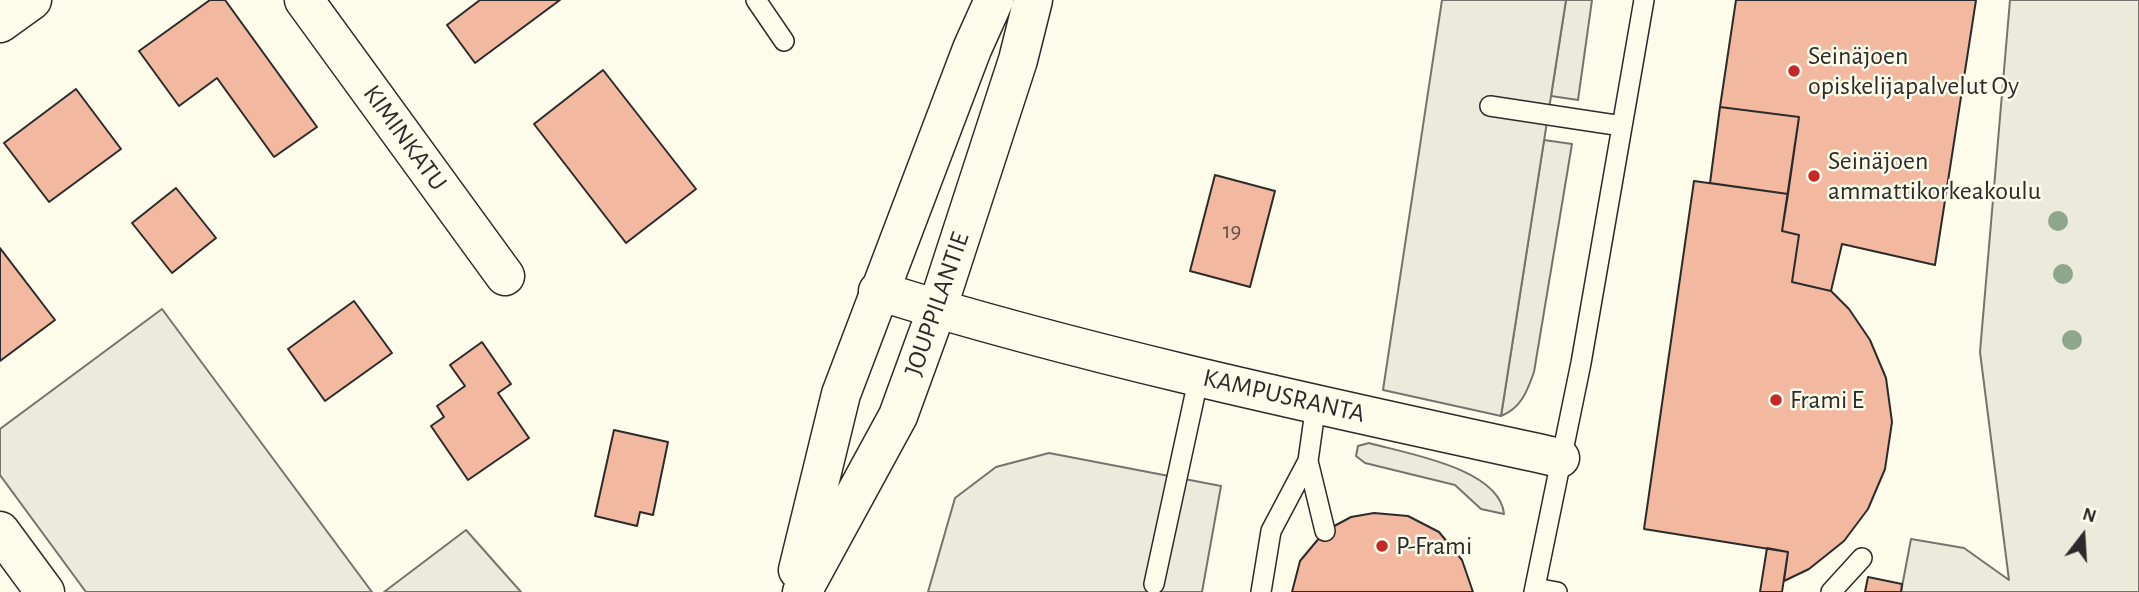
<!DOCTYPE html>
<html>
<head>
<meta charset="utf-8">
<style>
  body { margin:0 }
  #map { position:relative; width:2139px; height:592px; overflow:hidden; background:#fdfbea; font-family:"Alegreya Sans",sans-serif }
  canvas { display:block }
  .north { position:absolute; left:2048px; top:501px; width:70px; height:70px; -webkit-text-stroke:5px #fdfbea; paint-order:stroke; rotate:17deg; font-size:19px; font-weight:700; line-height:28px; text-align:center; color:#2b2b2b }
  .north::after { content:''; display:block; margin:auto; width:24px; height:32px; background:#2b2b2b; clip-path:polygon(50% 0,100% 100%,50% 72%,0 100%) }
</style>
</head>
<body>
<div id="map">
<canvas width="2139" height="592"></canvas>
<div class="north">N</div>
</div>
<script>
const c = document.querySelector('canvas').getContext('2d');
c.lineJoin = 'round';
function fillPath(path, color) { c.fillStyle = color; c.fill(path, 'evenodd'); }
function stroke(path, color, width, dash) { c.strokeStyle = color; c.lineWidth = width; c.lineCap = dash ? 'butt' : 'round'; c.setLineDash(dash || []); c.stroke(path); }
function label(font, color, halo, rows, align = 'center') {
  c.font = font + ' "Alegreya Sans",sans-serif'; c.lineWidth = 5; c.setLineDash([]); c.textBaseline = 'middle'; c.strokeStyle = halo; c.fillStyle = color; for (const [text, x, y, turn = 0] of rows) {
    c.save(); c.translate(x, y); c.rotate((+turn || 0) * Math.PI / 180); c.textAlign = isNaN(turn) ? turn : align; if (halo) c.strokeText(text, 0, 0); c.fillText(text, 0, 0); c.restore();
  }
}
const green = new Path2D(`
  M1566,0h26l-14,100 -27,-4z
  M2010,0h129v592h-238l10,-53 53,9 45,32 -29,-228z
  M1544,140l28,4 -38,228c-7,20 -13,36 -33,44z
  M162,309l210,283h-286l-86,-117v-46z
  M1369,443c35,10 131,25 135,71l-23,-5 -26,-24 -90,-22 -9,-7 2,-10z
  M466,530l55,62h-137z`);
const parking = new Path2D(`
  M1442,0h124l-65,416 -118,-26z
  M1049,453l172,33 -19,106h-274l27,-94 41,-31z`);
const building = new Path2D(`
  M210,0h15l92,127 -43,30 -57,-79 -38,28 -40,-55z
  M480,0h80l-85,63 -28,-38z
  M1736,0h240l-41,265 -93,-21 -11,47 -39,-9 7,-47 -17,-4 17,-114 -79,-10z
  M603,70l93,119 -70,54 -92,-119z
  M76,89l45,60 -72,53 -45,-59z
  M1720,107l79,10 -11,77 -78,-11z
  M1215,175l60,16 -25,96 -60,-16z
  M1694,181l94,13 -6,37 17,4 -7,47 39,9 18,18 21,31 16,38 6,44 -7,47 -17,40 -24,32 -35,28 -25,12 4,-29 -144,-23z
  M176,188l40,50 -44,35 -40,-50z
  M0,248l55,72 -55,41z
  M354,301l38,52 -67,48 -37,-52z
  M482,342l29,42 -13,9 31,45 -61,42 -37,-54 13,-9 -7,-11 28,-20 -15,-21z
  M614,430l54,12 -15,73 -13,-3 -3,14 -42,-10z
  M1374,513l34,3 31,16 23,28 11,32h-181l8,-31 25,-30 26,-14z
  M1767,548l21,4 -6,40h-22z
  M1868,577l34,7 -1,8h-36z`);
const service = new Path2D(`
  M756,0l28,41
  M1490,106l132,20
  M1316,404l-8,57 17,70
  M1154,584l45,-208
  M1535,588l22,4
  M1261,592l10,-61 37,-70
  M1534,592l47,-229 63,-363
  M1831,592l31,-34`);
const minor = new Path2D(`
  M304,0l201,276
  M0,23l32,-23
  M878,291c224,69 454,117 682,167
  M0,531l45,61`);
const secondary = new Path2D(`
  M798,570l43,-176 131,-345 22,-49
  M802,592l96,-176 39,-107 81,-249 15,-60`);
const trees = [
  [2058,221],
  [2063,274],
  [2072,340]
];
const markers = [
  [1794,71,7,"#c62828"],
  [1814,176,7,"#c62828"],
  [1776,400,7,"#c62828"],
  [1382,546,7,"#c62828"]
];
const numberNames = [
  ["19",1232,231]
];
const poiNames = [
  ["Seinäjoen",1808,56],
  ["opiskelijapalvelut Oy",1808,86],
  ["Seinäjoen",1828,161],
  ["ammattikorkeakoulu",1828,191],
  ["Frami E",1790,400],
  ["P-Frami",1396,546]
];
const streetNames = [
  ["KIMINKATU",405,138,54],
  ["JOUPPILANTIE",937,304,-71],
  ["KAMPUSRANTA",1284,396,13]
];
fillPath(green, '#ecebdb');
stroke(green, '#74746e', 2);
fillPath(parking, '#eceadb');
stroke(parking, '#74746e', 2);
fillPath(building, '#f2b8a0');
stroke(building, '#2b2b2b', 2);
stroke(service, '#2b2b2b', 22);
stroke(minor, '#2b2b2b', 41);
stroke(secondary, '#2b2b2b', 41);
stroke(service, '#fdfbea', 19);
stroke(minor, '#fdfbea', 38);
stroke(secondary, '#fdfbea', 38);
c.fillStyle = '#8ea78a';
for (const [x, y] of trees) { c.beginPath(); c.arc(x, y, 10, 0, 2 * Math.PI); c.fill(); }
for (const [x, y, r, color] of markers) { const dot = new Path2D(); dot.arc(x, y, r, 0, 2 * Math.PI); c.fillStyle = color; c.fill(dot); stroke(dot, '#fdfbea', 2.5); }
label('23px', '#5d4e48', null, numberNames);
label('26px', '#2b2b2b', '#fdfbea', poiNames, 'left');
label('26px', '#2b2b2b', '#fdfbea', streetNames);
</script>
</body>
</html>
